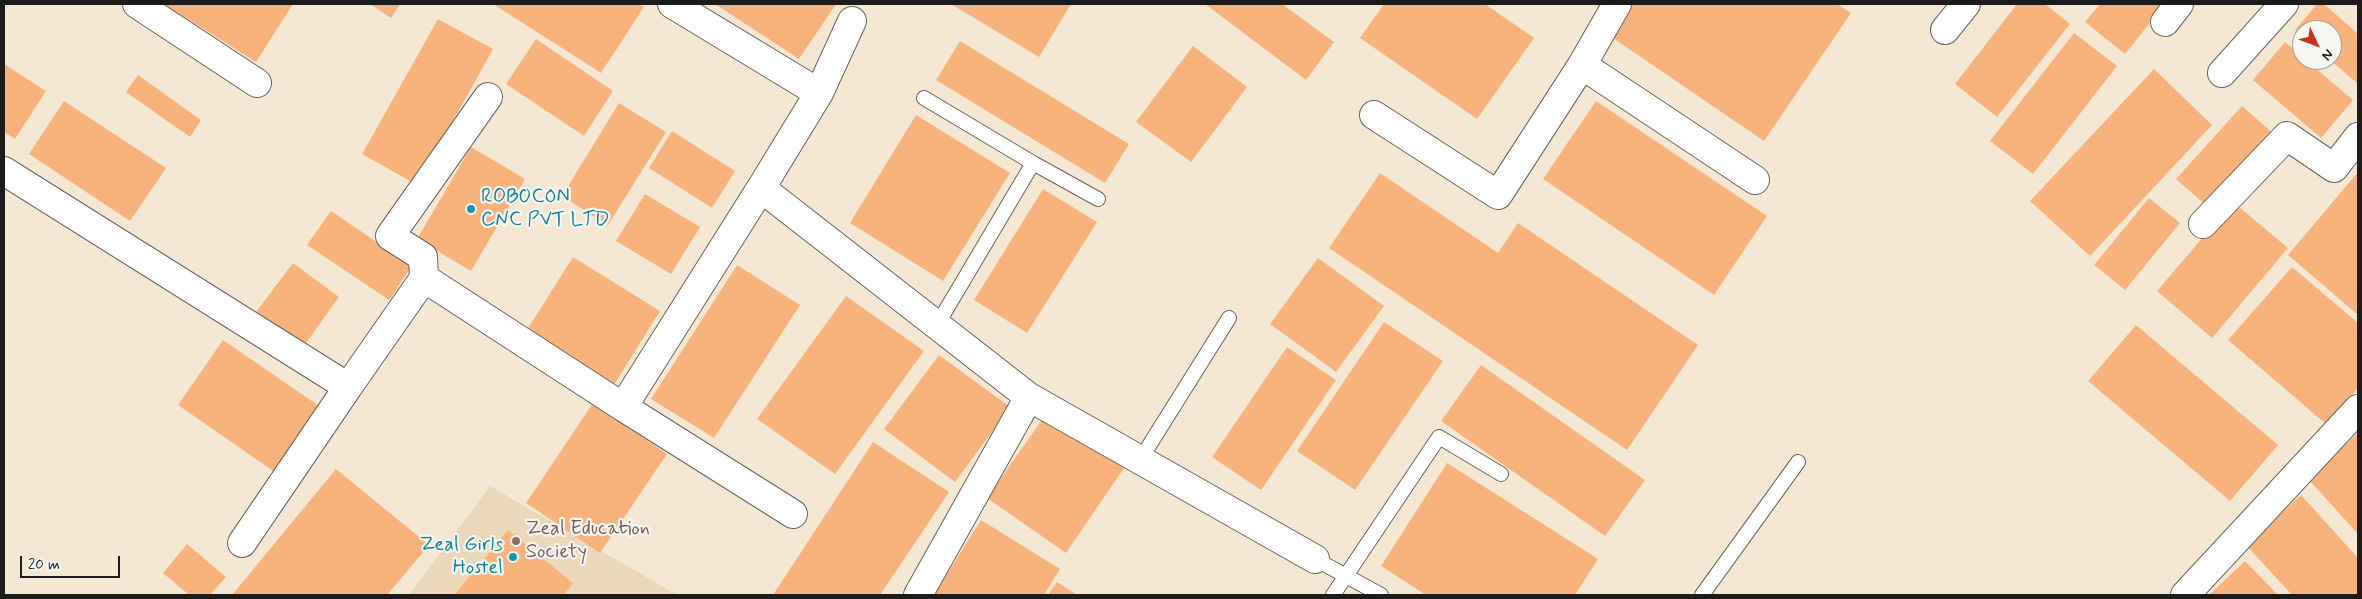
<!DOCTYPE html>
<html>
<head>
<meta charset="utf-8">
<style>
  body { margin:0 }
  #map { position:relative; width:2362px; height:599px; overflow:hidden; background:#f4e8d5; font-family:Mynerve,sans-serif }
  canvas { display:block }
  .frame { position:absolute; inset:0; border:5px solid #1c1c1c; pointer-events:none }
  .north { position:absolute; left:2292px; top:20px; width:50px; height:50px; box-sizing:border-box; background:#f6f6f2; border:1px solid #9f9f9c; border-radius:50%; rotate:133deg; font-size:14px; font-weight:700; line-height:20px; text-align:center; color:#1c1c1c }
  .north::after { content:''; display:block; margin:auto; width:18px; height:22px; background:#c8321e; clip-path:polygon(50% 0,100% 100%,50% 72%,0 100%) }
  .scale { position:absolute; left:20px; top:556px; width:100px; height:22px; box-sizing:border-box; border:2px solid #1c1c1c; border-top:0; padding-left:6px; font-size:15px; line-height:18px; white-space:nowrap; color:#1c1c1c; -webkit-text-stroke:4px #f6f6f2; paint-order:stroke }
</style>
</head>
<body>
<div id="map">
<canvas width="2362" height="599"></canvas>
<div class="frame"></div>
<div class="north">N</div>
<div class="scale">20 m</div>
</div>
<script>
const c = document.querySelector('canvas').getContext('2d');
c.lineJoin = 'round';
function fillPath(path, color) { c.fillStyle = color; c.fill(path, 'evenodd'); }
function stroke(path, color, width, dash) { c.strokeStyle = color; c.lineWidth = width; c.lineCap = dash ? 'butt' : 'round'; c.setLineDash(dash || []); c.stroke(path); }
function label(font, color, halo, rows, align = 'center') {
  c.font = font + ' Mynerve,sans-serif'; c.lineWidth = 4.5; c.setLineDash([]); c.textBaseline = 'middle'; c.strokeStyle = halo; c.fillStyle = color; for (const [text, x, y, turn = 0] of rows) {
    c.save(); c.translate(x, y); c.rotate((+turn || 0) * Math.PI / 180); c.textAlign = isNaN(turn) ? turn : align; if (halo) c.strokeText(text, 0, 0); c.fillText(text, 0, 0); c.restore();
  }
}
const built = new Path2D(`
  M490,486l187,109h-268z`);
const building = new Path2D(`
  M164,4h129l-37,58z
  M370,4h30l-9,14z
  M493,4h146l5,3 -43,66z
  M715,4h121l-37,55z
  M951,4h120l-32,53z
  M1205,4h77l52,38 -28,38z
  M1384,4h101l49,34 -57,81 -117,-81z
  M1628,4h209l14,9 -87,128 -157,-107z
  M2017,4h28l25,20 -73,93 -42,-33z
  M2100,4h65l-40,50 -40,-32z
  M2317,4h7l34,30v50l-28,-24 2,-30h-30v6l-7,-6z
  M438,19l55,30 -76,136 -55,-31z
  M2074,33l43,33 -84,108 -43,-33z
  M536,39l77,52 -29,45 -78,-52z
  M960,41l169,103 -24,39 -169,-103z
  M2285,42l17,14v4h4l47,40 -32,38 -68,-58z
  M1193,46l54,41 -56,75 -55,-40z
  M4,64l42,27 -31,48 -11,-7z
  M2154,69l58,56 -122,131 -60,-55z
  M138,75l63,45 -11,17 -64,-45z
  M64,101l102,67 -36,53 -101,-67z
  M1596,101l171,115 -53,79 -171,-116z
  M619,103l47,29 -58,93 -46,-29z
  M2242,106l34,30 -66,73 -34,-30z
  M916,115l94,58 -67,108 -93,-58z
  M672,131l63,40 -23,37 -63,-40z
  M471,147l54,32 -54,92 -54,-32z
  M2358,172v143l-70,-60z
  M1380,173l118,80 20,-30 180,122 -71,105 -298,-202z
  M1043,189l54,33 -70,111 -53,-33z
  M645,194l55,33 -29,47 -55,-33z
  M2149,198l31,25 -55,67 -31,-25z
  M2233,202l55,46 -76,90 -55,-47z
  M331,211l81,55 -23,34 -82,-55z
  M573,257l87,54 -48,77 -87,-55z
  M1318,258l66,48 -48,66 -66,-48z
  M293,263l46,34 -36,50 -47,-35z
  M737,265l63,40 -86,133 -63,-39z
  M2292,267l66,56v65l-31,37 -99,-85z
  M846,296l78,55 -89,123 -78,-55z
  M1384,322l59,39 -88,129 -58,-39z
  M2136,325l142,120 -48,56 -142,-120z
  M223,340l99,68 -46,65 -98,-68z
  M1287,347l49,33 -75,110 -49,-33z
  M939,355l71,52 -55,75 -71,-53z
  M1481,365l164,115 -40,56 -164,-115z
  M593,403l74,51 -67,99 -74,-50z
  M1046,414l78,54 -58,85 -79,-55z
  M2358,433v101l-50,-55z
  M873,442l76,50 -69,103h-107z
  M1447,463l151,96 -23,36h-149l-45,-29z
  M336,469l93,76 -42,50h-155z
  M2301,495l57,63v37h-66l-46,-50z
  M981,520l79,49 -16,26h-110z
  M508,530l65,53 -9,12h-110z
  M187,544l39,33 -16,18h-21l-26,-22z
  M2245,561l33,34h-69z
  M1057,582l20,13h-29z`);
const service = new Path2D(`
  M924,98l109,65
  M937,325l96,-162 65,36
  M1140,460l89,-142
  M1315,559l66,36
  M1333,595l106,-158 62,37
  M1702,595l96,-133`);
const minor = new Path2D(`
  M137,4l120,79
  M672,4l147,89
  M2165,22l14,-18
  M1945,30l21,-26
  M1582,65l173,115
  M2222,73l62,-69
  M1374,115l124,80 84,-130 35,-61
  M4,171l344,216 76,-109 -1,-21 -33,-21 98,-139
  M761,188l58,-95 33,-72
  M2203,224l84,-88 47,32 24,-31
  M424,278l199,129 138,-219 268,209 286,162
  M623,407l170,107
  M242,543l106,-156
  M918,595l111,-198
  M2185,595l173,-186`);
const markers = [
  [471,209,5,"#0f9aa8"],
  [516,541,5,"#8d6e63"],
  [513,557,5,"#0f9aa8"]
];
const cultureNames = [
  ["ROBOCON",481,198],
  ["CNC PVT LTD",481,221],
  ["Zeal Girls",503,546,"right"],
  ["Hostel",503,569,"right"]
];
const educationNames = [
  ["Zeal Education",526,530],
  ["Society",526,553]
];
fillPath(built, '#ebd8ba');
fillPath(building, '#f8b37c');
stroke(service, '#68635d', 16);
stroke(minor, '#68635d', 30);
stroke(service, '#fff', 14);
stroke(minor, '#fff', 28);
for (const [x, y, r, color] of markers) { const dot = new Path2D(); dot.arc(x, y, r, 0, 2 * Math.PI); c.fillStyle = color; c.fill(dot); stroke(dot, '#f6f6f2', 2); }
label('20px', '#0d838f', '#f6f6f2', cultureNames, 'left');
label('20px', '#785e54', '#f6f6f2', educationNames, 'left');
</script>
</body>
</html>
